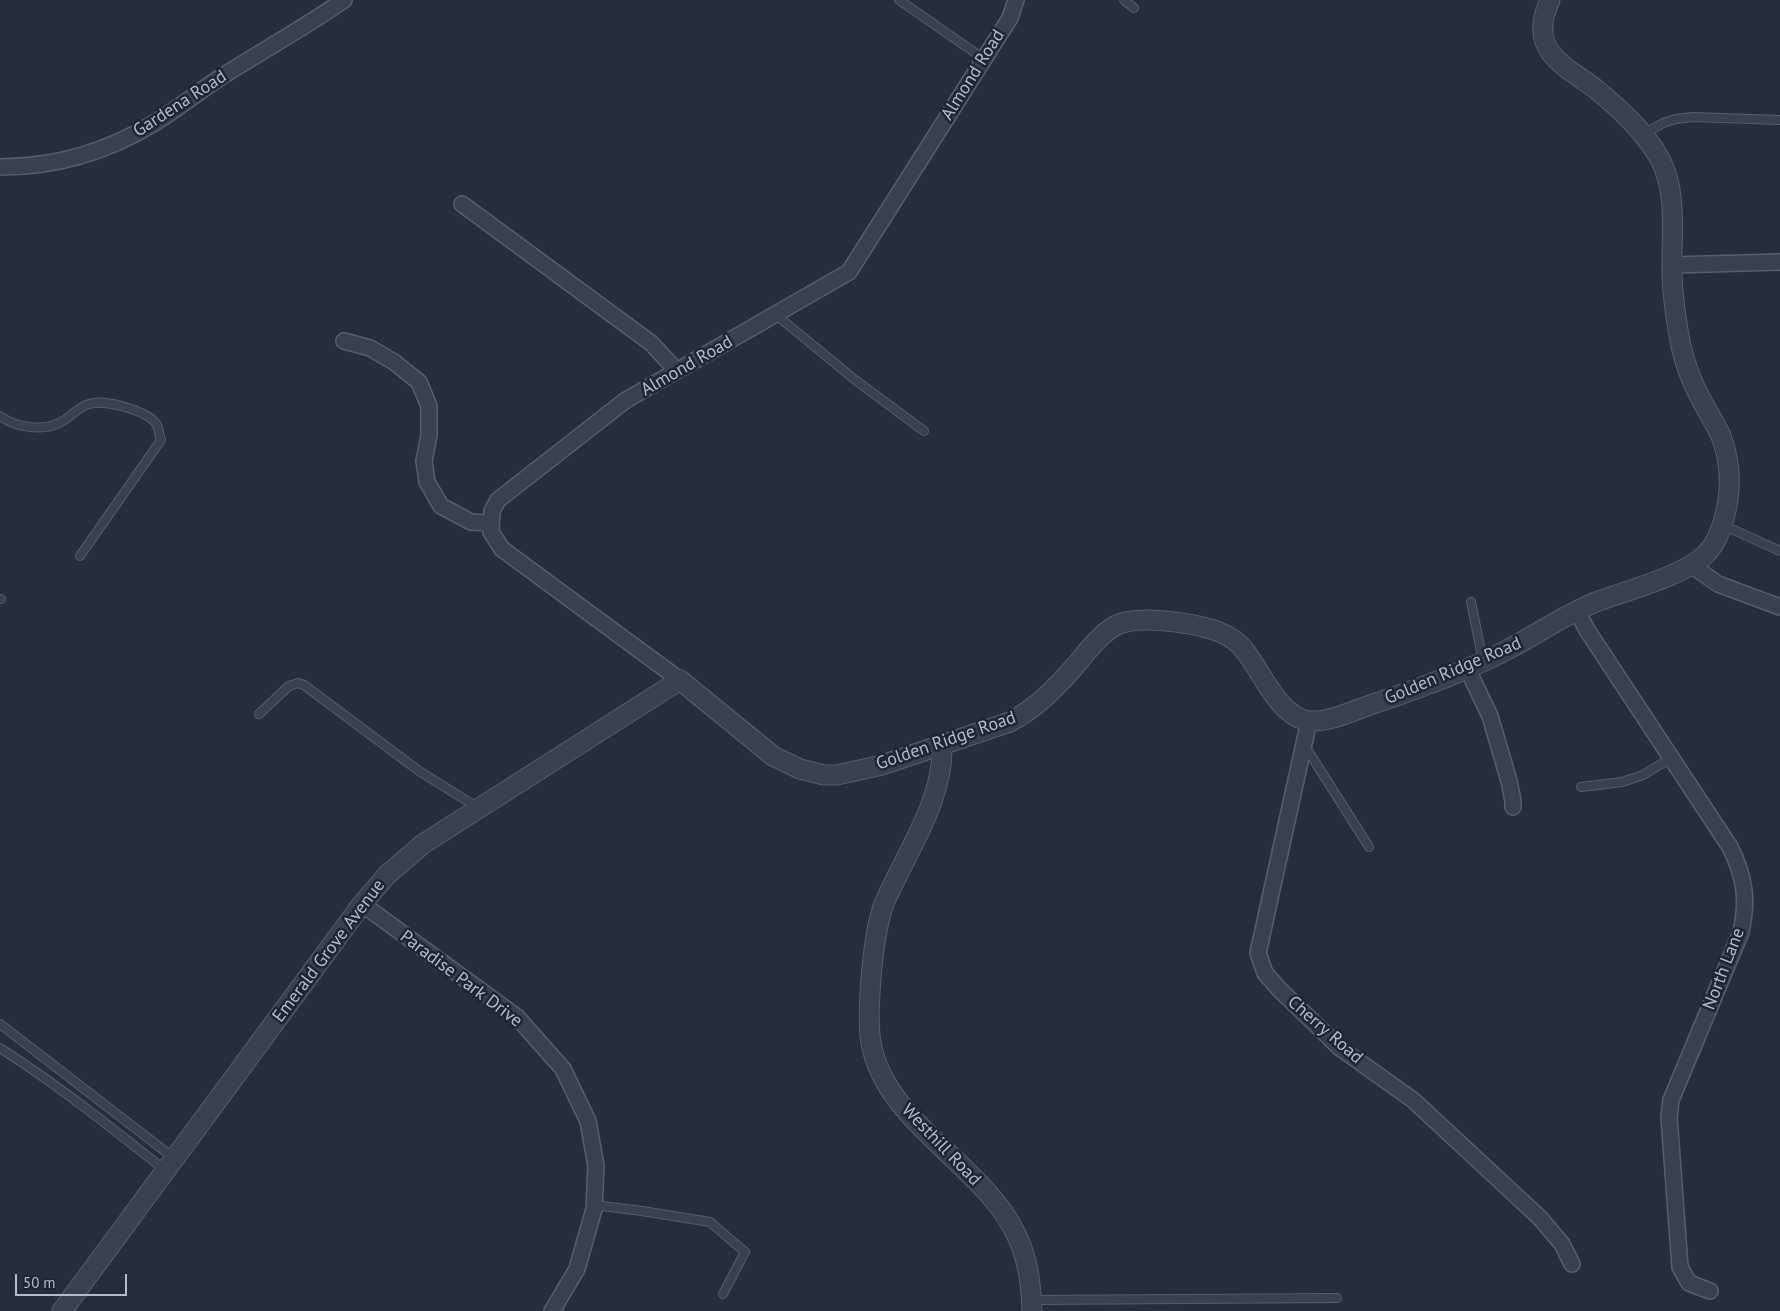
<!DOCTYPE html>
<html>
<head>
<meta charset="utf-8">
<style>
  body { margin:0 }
  #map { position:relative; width:1780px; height:1311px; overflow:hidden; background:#242f3e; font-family:"PT Sans",sans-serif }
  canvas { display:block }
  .scale { position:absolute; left:15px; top:1274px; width:112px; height:22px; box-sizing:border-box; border:2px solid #b4bcc9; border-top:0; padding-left:6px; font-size:15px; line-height:18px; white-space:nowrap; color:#b4bcc9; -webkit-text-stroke:4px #1d2633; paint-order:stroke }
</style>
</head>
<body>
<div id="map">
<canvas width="1780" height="1311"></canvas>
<div class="scale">50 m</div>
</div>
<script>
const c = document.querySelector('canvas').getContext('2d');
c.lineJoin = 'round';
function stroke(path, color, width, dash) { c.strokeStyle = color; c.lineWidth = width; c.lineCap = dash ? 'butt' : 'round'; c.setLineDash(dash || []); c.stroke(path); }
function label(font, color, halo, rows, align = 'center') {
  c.font = font + ' "PT Sans",sans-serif'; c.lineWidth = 5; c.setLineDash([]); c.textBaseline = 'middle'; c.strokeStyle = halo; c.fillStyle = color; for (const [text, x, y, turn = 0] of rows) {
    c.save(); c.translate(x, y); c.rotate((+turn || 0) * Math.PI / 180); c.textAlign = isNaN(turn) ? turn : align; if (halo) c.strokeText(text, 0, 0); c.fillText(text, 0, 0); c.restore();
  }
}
const service = new Path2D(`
  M899,0l85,59
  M1124,0l10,8
  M1644,134l19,-11 13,-4 17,-2 87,3
  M775,314l79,65 70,52
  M0,416c16,12 45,16 63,5 8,-5 16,-14 26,-17 14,-5 59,6 68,21 2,4 2,10 4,15l-81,116
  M1721,527l13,3 46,21
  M0,599h1
  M1471,602l12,59
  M259,714l30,-28 9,-3 6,2 115,86 58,36
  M1305,746l64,101
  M1581,787l41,-5 21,-7 28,-17
  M0,1024l175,135
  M0,1048c58,37 112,80 166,123
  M594,1205l48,6 68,11 35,30 -22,42
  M1032,1300l305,-2`);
const minor = new Path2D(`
  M0,167c55,0 109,-16 156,-45 21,-13 41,-29 62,-43 42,-27 86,-51 126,-79
  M462,204l189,139 26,28
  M1672,265l108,-3
  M344,341l26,7 24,14 25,20 10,24v29l-5,26 3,21 14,24 30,16 20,1
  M1691,565l27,19 62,23
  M1577,611l10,19 143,217c15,30 18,53 11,85l-70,168 -2,17 11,150 9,16 21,8
  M1467,668l23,48 19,65 4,20v6
  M680,680l-178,-131 -11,-17 1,-21 6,-11 128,-100 223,-128 161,-254 6,-18
  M1309,721l-51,232 7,20 14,16 61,59 73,52 55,51 72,67 22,26 10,20
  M362,904l155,113 46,52 25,52 8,45 -2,43 -17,60 -25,42`);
const tertiary = new Path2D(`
  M942,745c2,56 -37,109 -58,159 -11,29 -18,107 -13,139 15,81 111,120 145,191 12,24 15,50 16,77
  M62,1311l300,-407 25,-29 36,-31 257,-164 93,76 27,13 24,6h13l45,-10 128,-43c26,-14 45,-33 65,-56 12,-14 24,-31 40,-40 21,-12 77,-3 99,4 9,3 18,8 25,14 21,21 39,76 72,77 20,1 43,-11 62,-17 45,-15 92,-32 134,-54 30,-16 57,-35 89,-48 29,-11 91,-27 111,-49 13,-14 18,-35 21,-53 3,-22 1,-43 -7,-64 -8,-17 -19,-33 -27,-51 -8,-17 -13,-36 -16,-55 -3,-19 -6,-38 -6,-57 -1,-37 6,-80 -12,-114 -15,-27 -39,-49 -63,-69 -17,-14 -44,-26 -52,-48 -5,-15 -1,-28 5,-42`);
const streetNames = [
  ["Almond Road",973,75,-58],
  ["Gardena Road",180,104,-33],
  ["Almond Road",687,366,-30],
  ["Golden Ridge Road",1453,671,-23],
  ["Golden Ridge Road",946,741,-19],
  ["Emerald Grove Avenue",329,951,-53],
  ["North Lane",1724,969,-69],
  ["Paradise Park Drive",461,979,37],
  ["Cherry Road",1325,1030,41],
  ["Westhill Road",941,1145,46]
];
stroke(service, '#565f6c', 10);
stroke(minor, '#565f6c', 18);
stroke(tertiary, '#565f6c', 21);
stroke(service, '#38414e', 8);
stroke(minor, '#38414e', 15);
stroke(tertiary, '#38414e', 19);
label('18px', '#b4bcc9', '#1d2633', streetNames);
</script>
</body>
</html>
